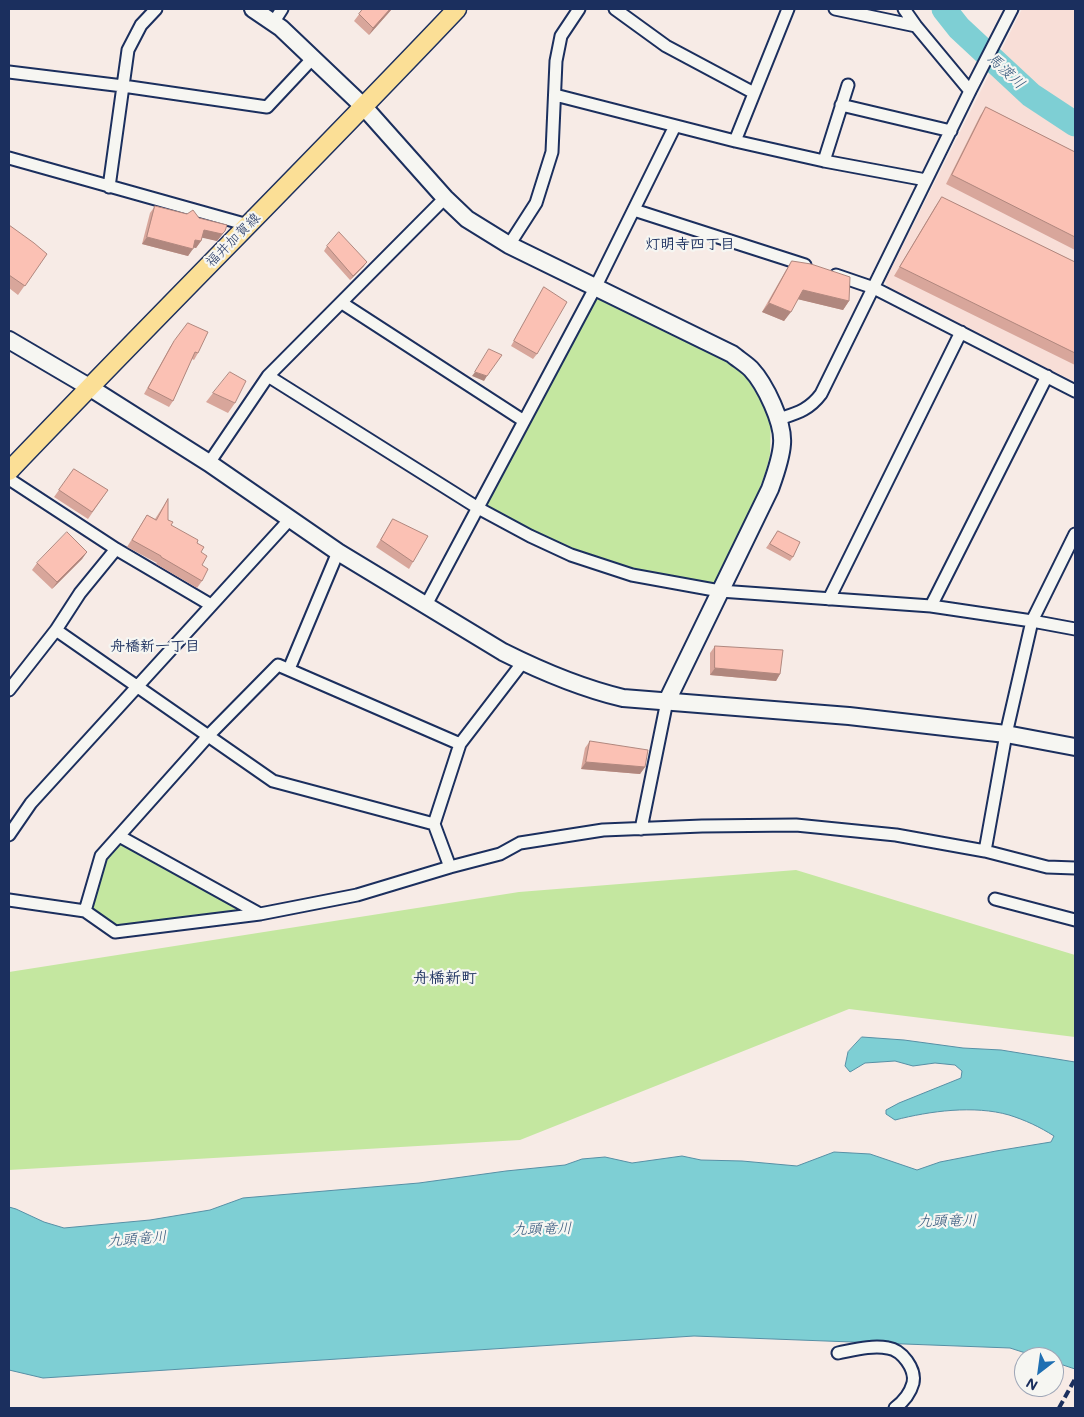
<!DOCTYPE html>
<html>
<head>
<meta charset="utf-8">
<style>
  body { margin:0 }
  #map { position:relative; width:1084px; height:1417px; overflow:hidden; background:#f7ebe6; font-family:Mali,sans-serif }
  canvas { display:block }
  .frame { position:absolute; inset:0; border:10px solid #1b2f5e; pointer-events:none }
  .north { position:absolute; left:1014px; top:1347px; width:50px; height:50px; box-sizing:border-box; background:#f6f6f2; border:1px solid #9ea6b7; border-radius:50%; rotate:210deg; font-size:14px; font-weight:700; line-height:20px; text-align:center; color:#1b2f5e }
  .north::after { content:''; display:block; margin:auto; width:18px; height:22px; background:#1f6fb2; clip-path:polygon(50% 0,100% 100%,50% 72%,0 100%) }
</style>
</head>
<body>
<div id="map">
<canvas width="1084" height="1417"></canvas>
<div class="frame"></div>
<div class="north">N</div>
</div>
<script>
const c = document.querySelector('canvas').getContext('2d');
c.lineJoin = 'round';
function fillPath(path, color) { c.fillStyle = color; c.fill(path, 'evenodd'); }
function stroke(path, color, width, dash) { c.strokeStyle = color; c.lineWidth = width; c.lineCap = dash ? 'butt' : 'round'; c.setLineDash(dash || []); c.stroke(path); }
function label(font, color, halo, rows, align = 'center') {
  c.font = font + ' Mali,"Klee One",sans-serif'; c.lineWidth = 4.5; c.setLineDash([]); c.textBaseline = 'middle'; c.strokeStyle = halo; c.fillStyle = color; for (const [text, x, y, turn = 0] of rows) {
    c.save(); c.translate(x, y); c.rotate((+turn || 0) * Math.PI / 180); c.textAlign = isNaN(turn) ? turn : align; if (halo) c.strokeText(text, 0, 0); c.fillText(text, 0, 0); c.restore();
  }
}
const built = new Path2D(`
  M1022,9h53v373l-186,-91 -4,-10z`);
const green = new Path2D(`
  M593,292l139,62 39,63 -1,38 -5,19 -45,117 -88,-16 -154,-67z
  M119,836l133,79 -136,14 -31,-18 16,-55z
  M796,870l279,85v82l-226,-28 -329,131 -511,30v-198l510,-80z`);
const water = new Path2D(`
  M862,1037l42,3 59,8 38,2 74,12v307l-21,-7v-5h-16l-28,-9 -316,-12 -651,42 -34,-8v-163l7,2 28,13 20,6 86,-8 60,-10 33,-12 176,-15 87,-12 59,-6 17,-6 23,-2 27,6 50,-7 19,4 41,1 55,5 37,-14 36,2 47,16 23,-8 56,-11 55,-9 3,-6c-14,-9 -29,-16 -45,-21 -35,-10 -79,-4 -114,5l-9,-6v-4l13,-7 62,-25 1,-7 -7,-6 -20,-2 -22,3 -18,-5 -30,2 -15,9 -5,-6 3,-14z`);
const river = new Path2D(`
  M944,9l15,19 72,67 44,29`);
const street = new Path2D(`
  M615,9l51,37 88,47
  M835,9l81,17
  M904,9l12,17 54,65
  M273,23l9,-14
  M9,72l114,14 144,21 45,-48
  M555,95l180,46 89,20 102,19
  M841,105l110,26
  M735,141l53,-132
  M9,158l239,67
  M824,161l24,-76
  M109,187l19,-137 13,-25 15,-16
  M634,210l171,55
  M509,245l27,-42 16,-51 4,-91 5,-25 18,-27
  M836,275l38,13 201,103
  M342,303l182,118
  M268,376l210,132 52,28 41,19 61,20 88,16 211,15 101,15 43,8
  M779,419c18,-6 30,-9 42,-25l149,-303 42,-82
  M209,463l59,-87 177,-178
  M9,479l107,70 95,56
  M829,599l132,-267
  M426,605l169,-317 80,-162
  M931,606l116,-230
  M56,630l217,151 161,43
  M289,669l49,-117
  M9,690l47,-60 24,-37 36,-44
  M641,829l26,-128
  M9,835l22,-32 260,-285
  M119,836l141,78
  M985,851l21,-117 26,-113 43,-87
  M450,867l-16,-43 26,-80 63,-82
  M995,899l80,21
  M9,900l76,11 30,21 145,-18 97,-19 93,-28 50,-13 20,-11 83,-13 99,-4 94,-1 100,10 89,16 62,16 28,1
  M85,911l16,-55 108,-121 69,-70 182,79
  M838,1353c16,-3 33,-8 50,-5 14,2 28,21 25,35 -3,11 -10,19 -18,25`);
const secondary = new Path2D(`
  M253,9l28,19 83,79 81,91 22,21 42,26 223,109c6,5 14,10 19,15 14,15 33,54 31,75 -1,15 -7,31 -12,45l-103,212
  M9,340l80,47 120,76 129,89 165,100c38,19 78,36 120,46l226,18 157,18 69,13`);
const primary = new Path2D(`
  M9,471c148,-155 300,-306 448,-462`);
const rail = new Path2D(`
  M1059,1408l16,-29`);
const wall = new Path2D(`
  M363,9h29l-23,26 -15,-14z
  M986,107l89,45v98l-129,-66 34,-68z
  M942,197l133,65v103l-181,-89 41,-69z
  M155,206l44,12 26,13 -8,10 -15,-4 -1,4 -5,7 -3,-1 -5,9 -46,-12 8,-31z
  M9,225l38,29 -29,41 -9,-7z
  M327,246l37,20 -14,14 -26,-29z
  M792,261l57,40 -6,9 -45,-11 -14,22 -22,-9 24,-42z
  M544,287l-7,67 -4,5 -22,-13z
  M188,323l10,30 -4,7 -2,-1 -19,42 -4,6 -25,-13 26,-47z
  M213,393l22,10 -7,10 -22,-11z
  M74,469l34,21 -20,29 -34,-22z
  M168,499v21l3,5 26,18 4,9 1,29 -5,7 -41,-24 1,-1 -30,-16 20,-32 8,4z
  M393,519l20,43 -4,7 -33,-22z
  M778,531l15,26 -3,4 -24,-13z
  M87,552l-5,7 -30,30 -20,-19 5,-7z
  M715,646l65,28 -4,7 -66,-6v-22z
  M590,741l55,26 -5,7 -59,-5 4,-21z`);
const shadedWall = new Path2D(`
  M390,9h2l-23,26 4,-7z
  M204,230l21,1 -8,10 -18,-4z
  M147,237l46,12 -5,7 -46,-12z
  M195,240l6,1 -5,7 -6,-1z
  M367,262l-3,4 -14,14 3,-4z
  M803,290l46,11 -6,9 -46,-11z
  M769,303l22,9 -7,9 -22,-9z
  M475,372l12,4 -3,5 -12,-5z
  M87,552l-5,7 -30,30 5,-7z
  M715,668l65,6 -4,7 -66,-6z
  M586,762l59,5 -5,7 -59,-5z`);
const building = new Path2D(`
  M363,9h27l-17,19 -14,-14z
  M986,107l89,45v85l-123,-62z
  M942,197l133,65v91l-175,-86z
  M155,206l32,8 6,-4 6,8 28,7 -2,6 -3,3 -18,-4 -3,11 -6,-1 -2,9 -46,-12z
  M9,225l25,18 13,11 -22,32 -16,-11z
  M339,232l28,30 -14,14 -26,-30z
  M792,261l19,3 39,13 -1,24 -46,-11 -12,22 -22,-9z
  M544,287l23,15 -30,52 -23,-13z
  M188,323l20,9 -10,21 -3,-1 -22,49 -25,-13 26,-47z
  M489,349l13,6 -15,21 -12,-4z
  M230,372l16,9 -11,22 -22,-10z
  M74,469l34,21 -16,22 -33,-22z
  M168,499v21l5,2 -2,3 27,15 -1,3 7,4 -3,5 6,4 -5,9 6,4 -6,12 -41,-24v-1l-29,-16 15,-25 9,5z
  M393,519l35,17 -15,26 -32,-22z
  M778,531l22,11 -7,15 -23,-13z
  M67,532l20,20 -30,30 -20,-19z
  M715,646l68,4 -3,24 -65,-6z
  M590,741l58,9 -3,17 -59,-5z`);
const streetNames = [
  ["福井加賀線",233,240,-45]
];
const waterNames = [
  ["馬渡川",1006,71,43],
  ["九頭竜川",947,1221,-1],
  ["九頭竜川",542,1229,-1],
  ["九頭竜川",137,1239,-4]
];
const neighbourhoodNames = [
  ["灯明寺四丁目",690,244],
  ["舟橋新一丁目",155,646]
];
const quarterNames = [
  ["舟橋新町",445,978]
];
fillPath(built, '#f8ded7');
fillPath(green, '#c4e7a0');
fillPath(water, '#7ecfd4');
stroke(water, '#568fa5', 1);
stroke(river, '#7ecfd4', 25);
stroke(street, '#1b2f5e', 15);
stroke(secondary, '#1b2f5e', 20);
stroke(primary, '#1b2f5e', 21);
stroke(street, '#f6f6f2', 11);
stroke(secondary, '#f6f6f2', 16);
stroke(primary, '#fbdf96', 18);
stroke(rail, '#1b2f5e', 4, [8, 4]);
fillPath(wall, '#d8a69b');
fillPath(shadedWall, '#b0877e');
fillPath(building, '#fbc1b4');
stroke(building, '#b0877e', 1);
label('14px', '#1b2f5e', '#f6f6f2', streetNames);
label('italic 15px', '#34577c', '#f6f6f2', waterNames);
label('bold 15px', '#1b2f5e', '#f6f6f2', neighbourhoodNames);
label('bold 16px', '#1b2f5e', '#f6f6f2', quarterNames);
</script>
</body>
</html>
